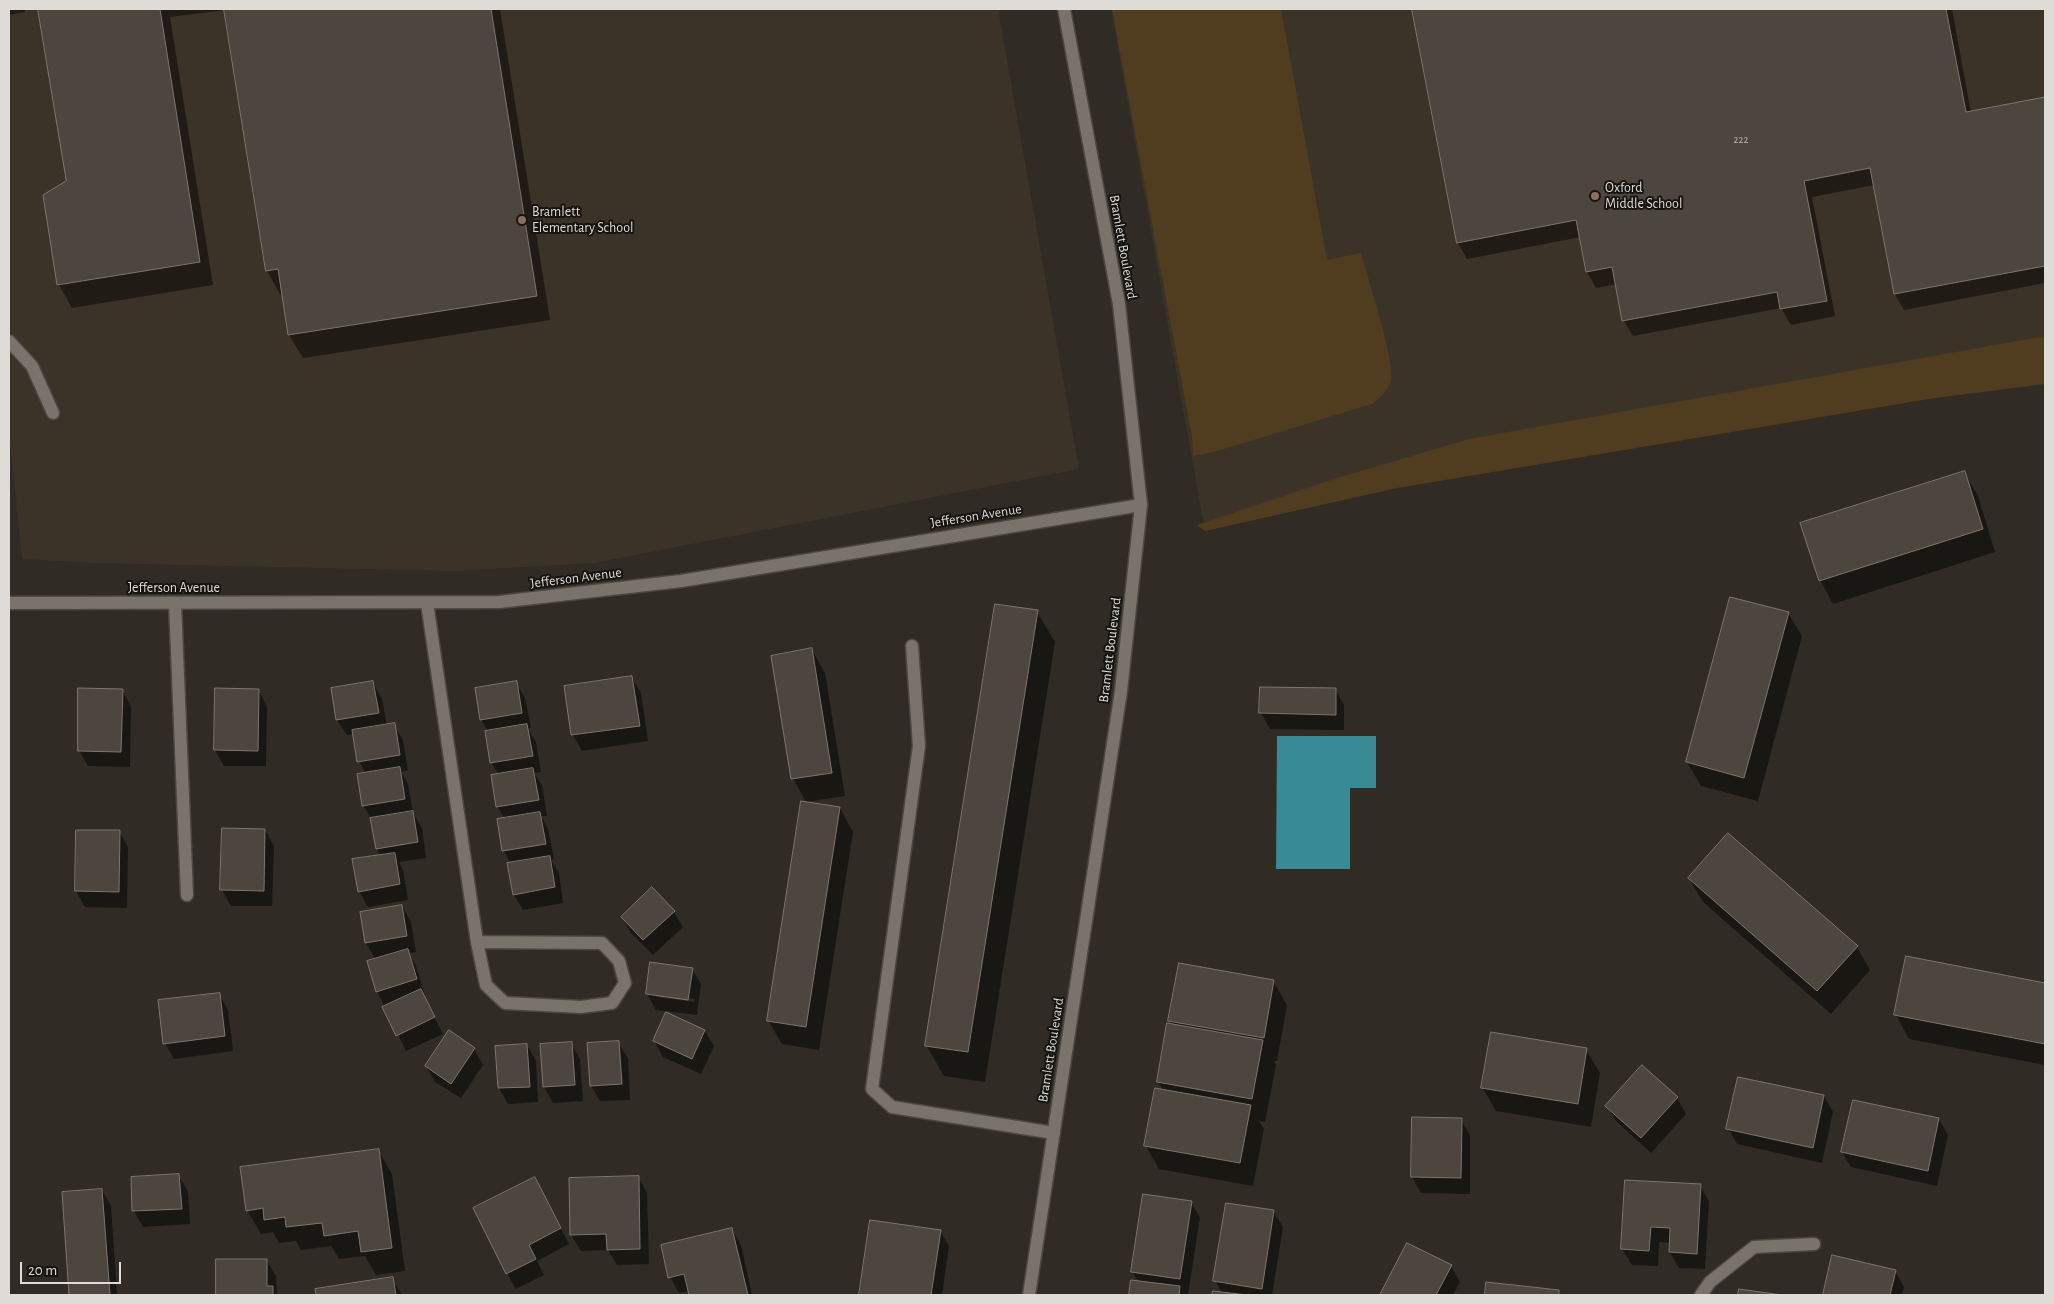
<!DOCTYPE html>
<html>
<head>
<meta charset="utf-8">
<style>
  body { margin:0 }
  #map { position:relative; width:2054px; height:1304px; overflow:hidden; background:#302b24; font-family:"Alegreya Sans",sans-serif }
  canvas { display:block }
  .frame { position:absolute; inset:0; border:10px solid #dfdbd7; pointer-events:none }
  .scale { position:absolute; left:20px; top:1262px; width:101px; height:22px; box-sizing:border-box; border:2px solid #dfdbd7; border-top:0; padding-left:6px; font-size:15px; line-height:18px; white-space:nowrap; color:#dfdbd7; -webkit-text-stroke:4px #161410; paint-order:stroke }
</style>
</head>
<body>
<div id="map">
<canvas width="2054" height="1304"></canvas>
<div class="frame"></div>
<div class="scale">20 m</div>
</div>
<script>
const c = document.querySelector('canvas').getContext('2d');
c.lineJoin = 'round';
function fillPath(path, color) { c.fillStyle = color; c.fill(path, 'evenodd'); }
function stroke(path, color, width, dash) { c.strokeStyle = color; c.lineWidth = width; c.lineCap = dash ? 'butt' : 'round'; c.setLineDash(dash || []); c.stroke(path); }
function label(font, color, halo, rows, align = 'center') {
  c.font = font + ' "Alegreya Sans",sans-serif'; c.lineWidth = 4; c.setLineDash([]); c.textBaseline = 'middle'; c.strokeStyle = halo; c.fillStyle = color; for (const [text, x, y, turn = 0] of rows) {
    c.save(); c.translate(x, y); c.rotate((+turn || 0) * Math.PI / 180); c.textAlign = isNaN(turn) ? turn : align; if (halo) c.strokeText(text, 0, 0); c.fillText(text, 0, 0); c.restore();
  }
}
const built = new Path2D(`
  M9,9h989l81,460 -485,94 -141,8 -358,-8 -73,-4 -13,-129z
  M1111,9h934v375l-110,14 -538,90 -192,43z`);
const green = new Path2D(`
  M1112,9h169l46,251 34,-7c6,22 35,111 30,128 -3,10 -11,17 -19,23l-158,48 -21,4 -1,-19z
  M2045,336v48l-110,14 -538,90 -192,43 -8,-6 137,-46 135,-40z`);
const water = new Path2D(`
  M1277,736h99v52h-26v81h-74z`);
const shadow = new Path2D(`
  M9,9h16v3l-16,3z
  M40,9h460l50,311 -247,38 -14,-23 -6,-41h-3l-13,-23 -41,-261 -56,7 43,268 -141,23 -13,-23 8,-103z
  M1413,9h539l19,104 74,-14v184l-141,27 -9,-16 -21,-109 -62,12 23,119 -44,9 -10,-17 -148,28 -9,-15 -7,-37 -21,4 -9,-16 -6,-35 -114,22 -9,-16z
  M1964,472l14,24 17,56 -162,52 -13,-24z
  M1037,612l18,30 -70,440 -41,-6 -18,-31z
  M1788,613l14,23 -44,165 -57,-15 -14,-24z
  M812,650l13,23 20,123 -39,6 -13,-24z
  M632,678l9,15 7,48 -66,10 -9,-16 -8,-48z
  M373,683l9,16 5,27 7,-1 9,15 5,30 -7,2 7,12 5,29 9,15 4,30 -27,4 4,8 5,30 -40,7 -9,-16 22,-35 -4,-7 -5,-28 -8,-15 -5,-31 7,-1 -7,-13 -5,-27 -7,1 -10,-15z
  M516,683l9,15 6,30 -3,1 8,13 5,30 -7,1 8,12 5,31h-6l7,13 6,30 -3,1 8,13 4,30 -40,7 -9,-15 -3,-31 -7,-13 -5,-31 6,-1 -8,-13 2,-31 -8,-13 -3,-30 -7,-13z
  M1335,689l9,16v25l-74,-1 -9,-16z
  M122,690l9,16 -1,61 -42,-1 -9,-16z
  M258,690l9,16 -1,60h-42l-9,-16z
  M840,808l13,24 -34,218 -37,-6 -14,-24z
  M265,830l9,16 -2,60h-41l-9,-16z
  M119,831l9,16 -1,61 -42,-1 -9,-16z
  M1689,878l168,69 13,23 -39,44 -128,-112z
  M402,906l9,16 5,30 -7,1 7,13 9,29 -2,1 20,38 -37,17 -29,-60 -1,-31 -10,-17 -5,-30z
  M674,912l9,15 -30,28 -22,-22 -9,-16z
  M1907,957l138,27v81l-136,-26 -13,-24z
  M692,969l9,15 -4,31 -41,-5 -9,-16zM656,994l39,5 -1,3 -38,-5z
  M1273,981l14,24 -10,56h-3l2,4 -11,57 -6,-1 5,8 -11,57 -94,-17 -13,-23 17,-56 -5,-9 14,-56 -3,-4z
  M219,994l9,16 5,41 -59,8 -9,-16z
  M705,1031l9,15 -13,28 -38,-17 -9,-16z
  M618,1043l10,15 2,42 -30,1 -9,-15z
  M571,1044l9,15 3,42 -30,2 -9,-16 -2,-42z
  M527,1045l9,16 2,41 -30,2 -9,-16 -2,-41z
  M474,1049l9,16 -22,33 -26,-16 -9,-16z
  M1586,1050l14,23 -9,54 -95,-16 -14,-24z
  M1824,1096l9,16 -11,51 -85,-19 -9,-16z
  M1677,1098l9,16 -35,39 -35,-32 -9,-15z
  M1413,1119l48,1 9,15v59l-49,-1 -9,-16z
  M1939,1119l9,16 -11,51 -86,-19 -9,-15z
  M378,1150l14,24 13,97 -29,4 -11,-19 -26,3 -8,-13 -30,4 -5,-9 -17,2 -6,-11 -12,2 -14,-24z
  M178,1175l10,16 2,33 -47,3 -9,-16 -2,-33z
  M638,1177l9,16 2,71 -32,1 -9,-15 -27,1 -10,-16z
  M1700,1186l9,15 -4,68 -26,-1 -9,-16 1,-9 -12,-1 -1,24 -26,-1 -10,-16z
  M102,1190l9,16 6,89h-46l-8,-102z
  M543,1194l26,50 -32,17 7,14 -28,14 -9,-16z
  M1191,1202l9,16 -12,76 -58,1 2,-14 7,1 -7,-10z
  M1273,1211l10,16 -11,68h-58v-3l8,1 -7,-13z
  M871,1221l69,10 9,15 -7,49h-82z
  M732,1230l9,15 11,50h-62l-1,-4 -10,2 -9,-16z
  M1407,1244l44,22 9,16 -7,13h-72z
  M1833,1257l62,14 9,16 -2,8h-78z
  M217,1261h50l9,15 1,19h-60z
  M392,1279l10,16h-85l-1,-5z
  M1487,1283l72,8 2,4h-75z`);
const building = new Path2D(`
  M38,9h122l40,253 -143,23 -14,-90 23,-14z
  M224,9h267l46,287 -249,39 -10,-66 -12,2z
  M1412,9h534l20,103 79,-15v169l-151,28 -24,-126 -66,13 23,120 -47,8 -3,-17 -155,29 -10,-54 -26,5 -10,-52 -119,23z
  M1965,471l18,58 -164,52 -19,-58z
  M1730,597l59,15 -45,166 -58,-16z
  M995,604l43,6 -70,442 -43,-6z
  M812,648l20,125 -41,6 -20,-123z
  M632,676l8,50 -69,9 -7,-49z
  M373,681l6,32 -43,7 -5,-32z
  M517,681l5,32 -42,7 -5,-32z
  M1260,687l76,1v27l-77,-2z
  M78,688l45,1 -2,63 -43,-1z
  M215,688l44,1 -1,62 -44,-1z
  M395,723l5,32 -43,7 -5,-32z
  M527,724l6,32 -43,7 -5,-32z
  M400,767l5,32 -43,7 -5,-32z
  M533,768l6,32 -43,7 -5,-32z
  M801,801l39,6 -34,220 -39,-6z
  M413,811l5,31 -42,7 -6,-31z
  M540,812l6,32 -44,7 -5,-32z
  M222,828l43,1 -1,62 -44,-1z
  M76,830h44l-1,62 -44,-1z
  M1728,833l130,113 -41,45 -129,-113z
  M395,853l5,31 -42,8 -6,-33z
  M550,856l5,31 -42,8 -6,-32z
  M652,887l23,24 -32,29 -22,-23z
  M402,905l5,31 -42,7 -5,-31z
  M408,949l9,30 -41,13 -9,-31z
  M1906,956l139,27v61l-151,-29z
  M650,962l43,6 -5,32 -42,-6z
  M1179,963l95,17 -10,58 -96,-17z
  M421,989l14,28 -39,19 -14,-29z
  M220,993l5,43 -62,8 -5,-44z
  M666,1012l39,18 -13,29 -39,-18z
  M1167,1023l96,17 -11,59 -95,-17z
  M449,1030l26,18 -24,36 -26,-18z
  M1491,1032l96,16 -9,56 -97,-16z
  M619,1041l3,43 -32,2 -3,-43z
  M572,1042l3,43 -32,2 -3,-43z
  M527,1044l3,43 -32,1 -3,-42z
  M1642,1065l36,32 -37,41 -36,-32z
  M1738,1077l86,18 -11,53 -87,-19z
  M1155,1088l96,17 -11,58 -96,-17z
  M1853,1100l86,18 -11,53 -87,-19z
  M1412,1117l50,1 -1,60 -50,-1z
  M379,1149l13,99 -31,4 -3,-21 -34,5 -2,-13 -36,4 -1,-10 -21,3 -1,-12 -17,3 -6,-44z
  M179,1174l3,35 -50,2 -1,-34z
  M639,1176l1,73 -33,1 -1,-16 -36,1 -1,-57z
  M535,1177l26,51 -32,17 7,14 -30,15 -33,-66z
  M1625,1180l76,4 -4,70 -28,-2 1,-24 -19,-1 -2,24 -28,-2z
  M102,1189l8,106h-41l-7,-103z
  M1143,1194l49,7 -12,78 -49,-7z
  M1226,1203l48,7 -12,79 -49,-8z
  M870,1220l71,10 -10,65h-72z
  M732,1228l16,67h-59l-5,-21 -16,4 -7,-33z
  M1407,1243l45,22 -16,30h-56z
  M1832,1255l64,15 -6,25h-67z
  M216,1259h51v27h6v9h-57z
  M393,1277l3,18h-80l-1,-6z
  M1131,1280l49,6 -1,9h-50z
  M1486,1282l73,8v5h-74z
  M1739,1289l43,6h-44z
  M1213,1291l34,4h-35z`);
const service = new Path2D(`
  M9,341l23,25 21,47
  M175,603l12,292
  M427,603l50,339 9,43 19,18 76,4 31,-4 13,-20 -6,-22 -17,-18 -125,-1
  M912,646l7,100 -47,343 20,18 162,26
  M1701,1295l9,-13 44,-35 60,-3`);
const minor = new Path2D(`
  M9,603l490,-1 182,-21 460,-76`);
const tertiary = new Path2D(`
  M1029,1295l92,-604 20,-186 -22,-201 -55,-295`);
const markers = [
  [1595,196,5,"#8d6e63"],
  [522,220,5,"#8d6e63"]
];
const numberNames = [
  ["222",1741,140]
];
const poiNames = [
  ["Oxford",1605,188],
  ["Middle School",1605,204],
  ["Bramlett",532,212],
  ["Elementary School",532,228]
];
const streetNames = [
  ["Bramlett Boulevard",1123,247,80],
  ["Jefferson Avenue",976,516,-9],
  ["Jefferson Avenue",576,578,-7],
  ["Jefferson Avenue",174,588],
  ["Bramlett Boulevard",1110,650,-83],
  ["Bramlett Boulevard",1051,1050,-81]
];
fillPath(built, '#3c3328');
fillPath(green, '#503c1e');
fillPath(water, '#388a95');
fillPath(shadow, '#0007');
fillPath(building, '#4c463f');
stroke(building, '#7c766e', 1);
stroke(service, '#4c4742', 15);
stroke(minor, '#4c4742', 15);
stroke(tertiary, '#4c4742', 15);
stroke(service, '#79736b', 12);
stroke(minor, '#79736b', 12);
stroke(tertiary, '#79736b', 12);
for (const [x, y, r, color] of markers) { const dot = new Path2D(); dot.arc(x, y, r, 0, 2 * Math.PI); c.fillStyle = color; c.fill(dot); stroke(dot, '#161410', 2); }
label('11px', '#bab6b1', null, numberNames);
label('14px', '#dfdbd7', '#161410', poiNames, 'left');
label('14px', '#dfdbd7', '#161410', streetNames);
</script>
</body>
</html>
